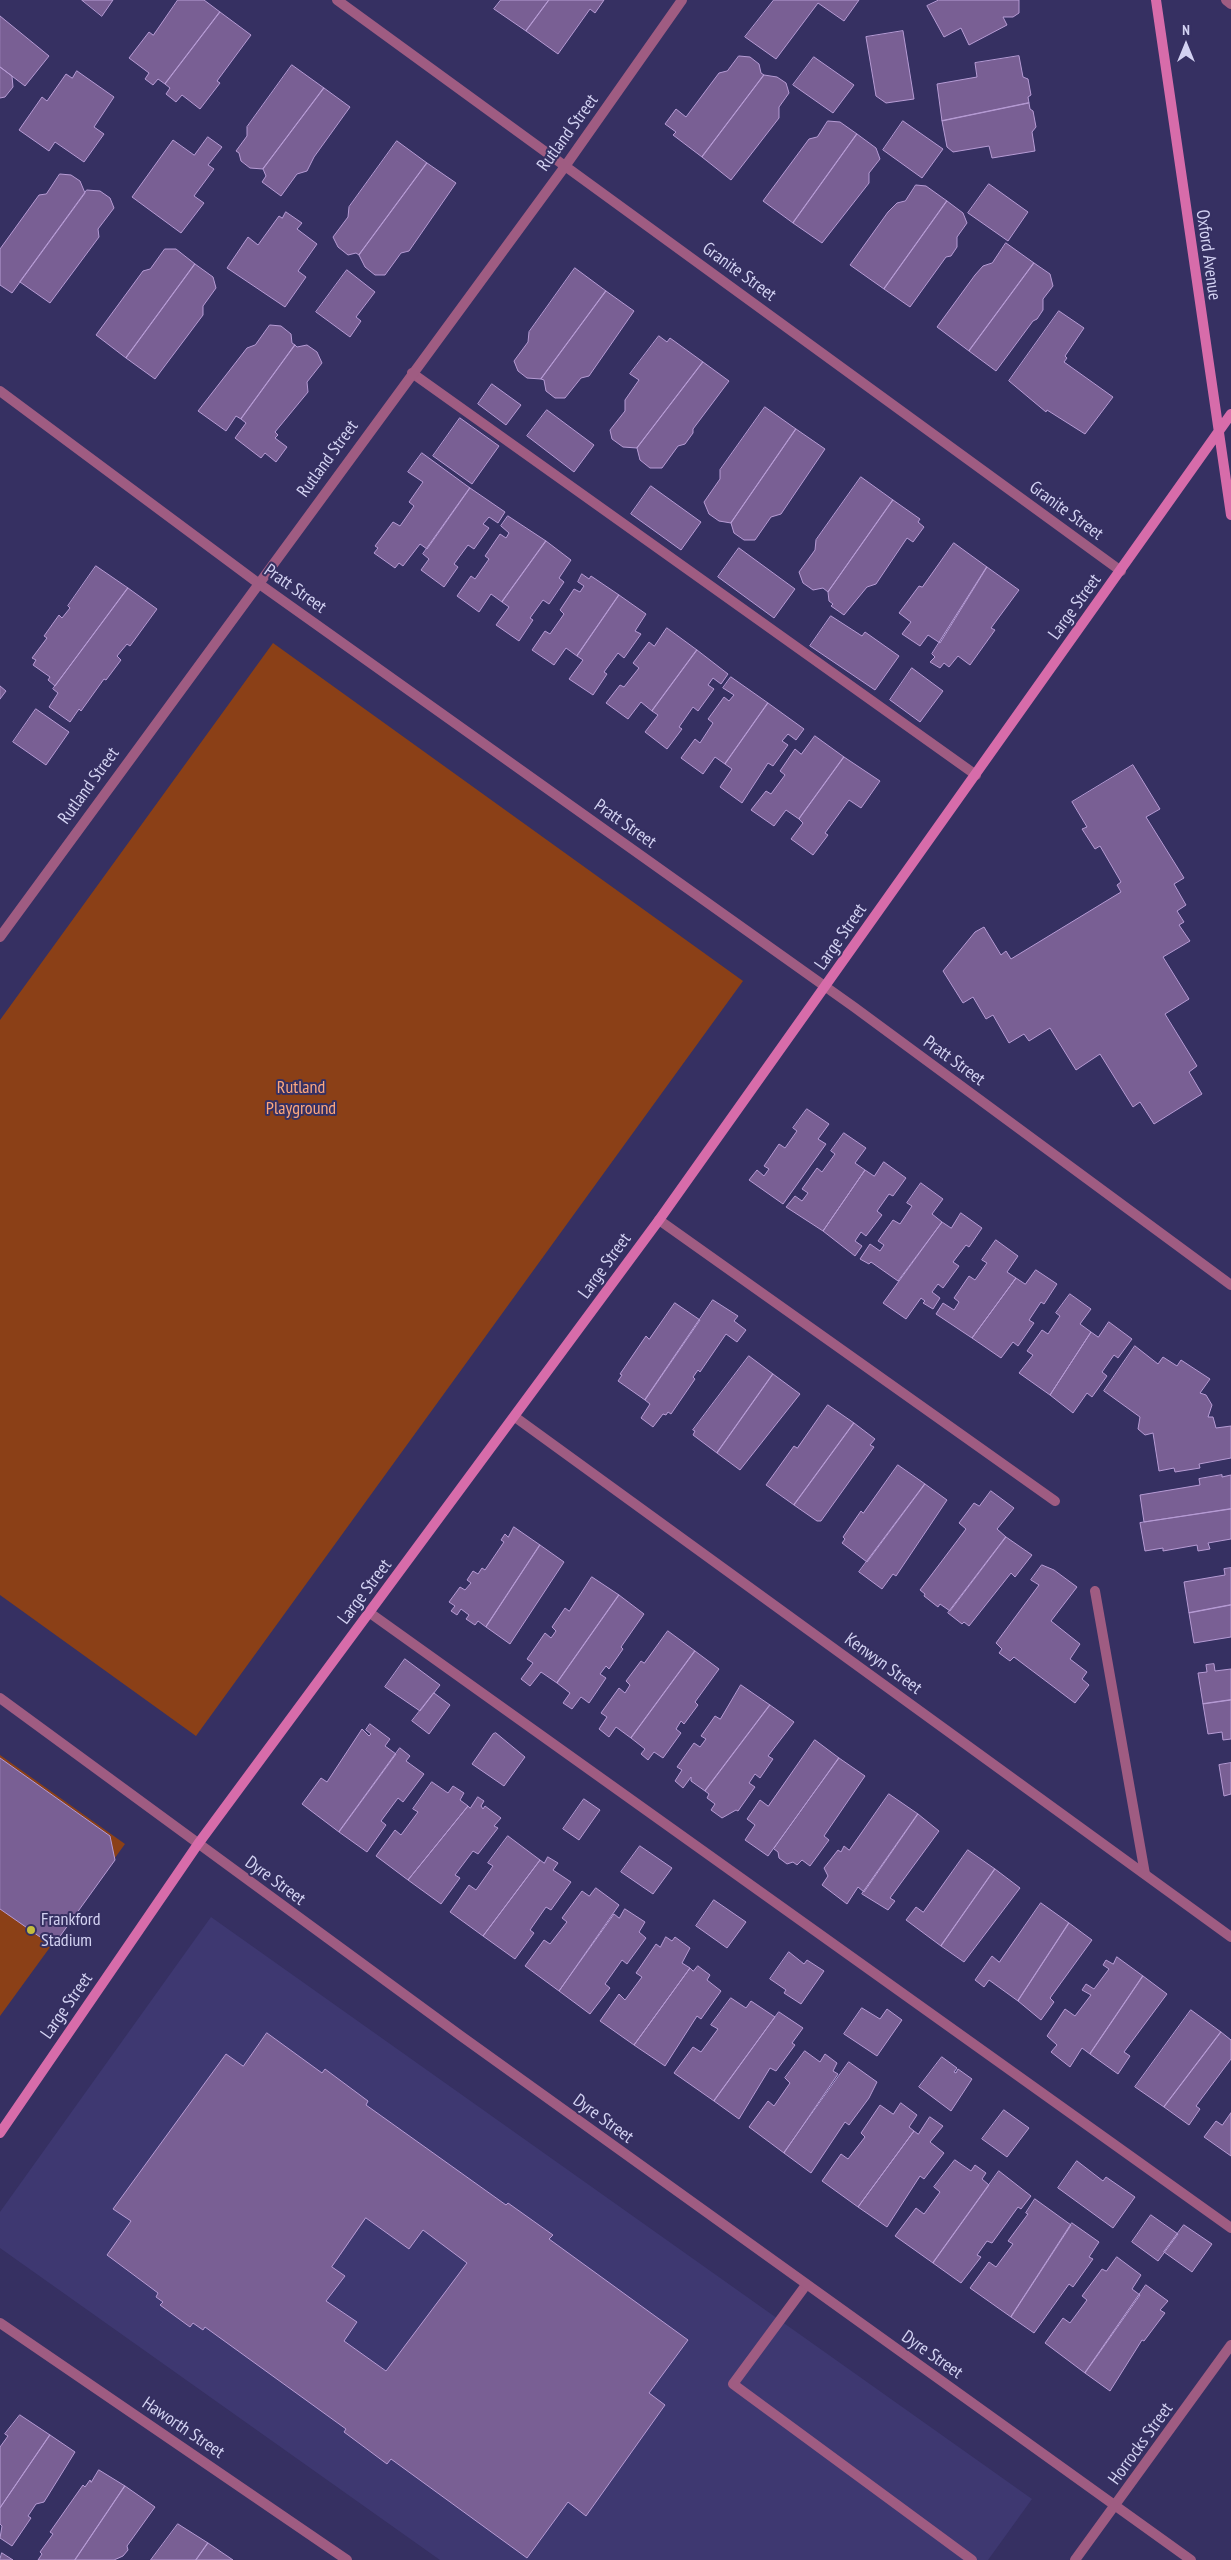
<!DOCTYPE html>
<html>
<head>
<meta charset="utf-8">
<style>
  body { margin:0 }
  #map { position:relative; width:1231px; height:2560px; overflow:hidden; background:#363062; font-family:"PT Sans Narrow",sans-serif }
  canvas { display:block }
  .north { position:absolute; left:1161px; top:20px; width:50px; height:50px; -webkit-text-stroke:4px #363062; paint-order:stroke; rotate:0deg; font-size:14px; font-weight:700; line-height:20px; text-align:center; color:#d3d2f2 }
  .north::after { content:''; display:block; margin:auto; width:18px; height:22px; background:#d3d2f2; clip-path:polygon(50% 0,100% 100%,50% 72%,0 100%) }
</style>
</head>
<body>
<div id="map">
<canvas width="1231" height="2560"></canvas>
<div class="north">N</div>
</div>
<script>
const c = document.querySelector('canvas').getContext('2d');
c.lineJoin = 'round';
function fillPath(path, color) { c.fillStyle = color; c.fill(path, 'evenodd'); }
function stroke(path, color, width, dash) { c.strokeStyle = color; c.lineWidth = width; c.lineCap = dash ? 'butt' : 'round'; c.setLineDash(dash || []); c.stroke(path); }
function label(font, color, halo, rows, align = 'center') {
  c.font = font + ' "PT Sans Narrow",sans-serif'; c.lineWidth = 4; c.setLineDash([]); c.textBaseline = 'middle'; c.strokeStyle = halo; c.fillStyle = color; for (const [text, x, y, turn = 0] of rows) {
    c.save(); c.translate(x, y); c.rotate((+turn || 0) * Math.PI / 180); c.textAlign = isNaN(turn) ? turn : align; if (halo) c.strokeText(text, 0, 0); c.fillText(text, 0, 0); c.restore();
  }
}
const built = new Path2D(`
  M211,1917l821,582 -44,61h-548l-440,-312v-36z`);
const green = new Path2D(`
  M273,643l470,338 -547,755 -196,-141v-575z
  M0,1755l125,89 -125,172z`);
const building = new Path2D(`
  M82,0h31l-11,16z
  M178,0h26l16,12 -55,72 -7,-5 -5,6 -8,-6 4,-6 -20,-15 20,-26 4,3z
  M501,0h48l-23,31 -32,-22z
  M549,0h55l-9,13 -5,-4 -32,45 -32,-23z
  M774,0h85l-15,21 -26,-18 -42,56 -31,-22z
  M939,0h80v13l-6,4h-10l4,8 -38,20 -8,-17 -17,9 -17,-31z
  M220,12l31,23 -34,46 3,2 -20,26 -18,-14 -6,7 -10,-8 4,-6 -5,-4z
  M0,16l49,40 -24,30 -25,-19z
  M903,31l11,68 -28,4 -10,-7 -10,-59z
  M739,56l11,1 9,7 2,9 3,2 -62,82 -29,-22 3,-3 -11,-8 11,-15 10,8 33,-44 8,-2z
  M1019,56l4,21 5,2 3,16 -3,2 1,6 -87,18 -5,-37 40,-7 -2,-14z
  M814,57l40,28 -21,28 -40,-28z
  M292,65l32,23 -61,81 -13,-1 -9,-7 -2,-8 -3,-2 11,-15v-9z
  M0,67l12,9 1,11 -8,10 -5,1z
  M77,71l37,26 -20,30 10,7 -20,28 -29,-20 -6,9 -30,-21 23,-33 5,4 19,-27 6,4z
  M764,75l13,2 9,6 3,10 -10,14v11l-48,62 -29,-23z
  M324,88l26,19 -36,50 -7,14 -10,3 -16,22 -19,-14 4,-6 -3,-7z
  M1029,103l1,6 3,2 3,16 -4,5 3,19 -43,7 -3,-12 -36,6 -6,-5 -5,-26z
  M828,121l12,1 17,12 -64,89 -30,-22 46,-62 8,-2z
  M903,121l40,28 -21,29 -39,-28z
  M857,134l19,14 4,11 -11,14v10l-47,60 -29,-20z
  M208,137l14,10 -14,18 6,4 -20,27 10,7 -23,30 -49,-36 41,-57 21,15z
  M397,141l30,22 -68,92 -3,-2 -8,2 -10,-8 -5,-10 15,-20 1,-10z
  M427,163l29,20 -47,68 -8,2 -16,22h-10l-10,-8 -6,-12z
  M60,174l11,1 9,6 5,12 -73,100 -12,-8v-36l39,-54 7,-1z
  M989,184l39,28 -20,29 -40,-28z
  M916,185l10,1 21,15 -63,88 -34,-24 38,-53 9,-9 8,-2z
  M87,190l13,1 10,7 4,10 -16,21 1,8 -49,66 -30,-21z
  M947,201l16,12 4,10 -10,14v10l-6,9 -5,1 -36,50 -26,-18z
  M286,212l16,11 -5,6 20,15 -19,27 8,6 -21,30 -58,-39 21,-31 10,8 21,-29 3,2z
  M1006,243l28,20 -65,88 -32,-24 38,-52 8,-9 9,-3z
  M165,249h11l19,15 -69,94 -30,-23 47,-64 7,-2z
  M1034,263l16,11 3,12 -10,13v11l-6,9 -4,2 -37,50 -27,-20z
  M195,264l18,13 3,11 -13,18v9l-48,64 -29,-21z
  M575,268l31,23 -65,88 -14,-1 -9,-7 -4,-10 14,-19 1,-10z
  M347,270l28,22 -19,25 5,4 -11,16 -34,-25z
  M606,291l28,20 -45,65 -8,2 -16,20h-10l-9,-7 -2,-11 -3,-1z
  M1059,311l25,17 -19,28 2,2 -3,4 49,35 -28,37 -38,-24 -1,2 -37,-31z
  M270,325l11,1 10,8 1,9 3,2 -54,74 -5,-3 -10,15 -28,-20 49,-63 8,-3z
  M659,336l8,6 3,-4 33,24 -66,86 -14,-1 -11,-8 -2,-9 15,-19v-11l14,-20 -9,-6z
  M295,345l2,2 10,-2 10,7 5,11 -15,19 1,10 -33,40 3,3 -3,3 12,9 -11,15 -11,-9 -4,5 -26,-20 11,-15 -5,-4z
  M703,362l26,19 -36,48v4l-8,11 -7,2 -16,22h-12l-10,-8 -3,-12z
  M492,384l29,21 -15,20 -28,-21z
  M765,407l31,22 -65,94 -12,-2 -10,-7 -5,-12 16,-23v-9z
  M547,410l47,35 -20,27 -47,-36z
  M460,418l39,28 -27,38 -39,-28z
  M796,429l29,20 -44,65 -10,3 -16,23h-11l-10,-7 -3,-10z
  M422,453l48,35 -43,61 -7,-5 -17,22 -4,-3 -4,5 -21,-15 4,-5 -3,-2 18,-24 7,4 14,-20 -5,-4 14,-20 -15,-10z
  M861,477l32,23 -65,92 -5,-4 -10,2 -10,-7 -4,-11 16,-22 1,-10z
  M651,486l50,36 -20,28 -50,-36z
  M470,488l35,24 -7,11 -9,-6 -6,7 6,4 -15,21 -6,-4 -14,19 4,3 -14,20 -23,-17 8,-11 -6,-5z
  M893,500l27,19 -2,3 6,5 -11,15 -6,-4 -31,46 -9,3 -23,28 -13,-9 2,-2 -4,-3 -1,-9z
  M508,516l38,25 -44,61 -11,-8 -12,18 -22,-16 14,-20 4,3 14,-20 -4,-3 15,-22 6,4 3,-5 -8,-7z
  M546,541l25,19 -12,18 5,4 -15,22 -6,-4 -13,18 3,2 -14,21 -23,-16 13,-18 -7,-5z
  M954,543l33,24 -47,76 -12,-8 -8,11 -18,-12 9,-12 -12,-9 20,-27 3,1z
  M739,548l56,41 -21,29 -56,-41z
  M96,566l32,22 -73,98 -7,-6 2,-3 -17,-12 3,-5 -4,-2 15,-20 -3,-2 15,-21 3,3 8,-10 -2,-2z
  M987,567l32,23 -28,38 4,2 -25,35 -12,-9 -9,11 -5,-4 -4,5 -10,-6 5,-5 -3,-3z
  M582,574l7,5 2,-3 28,19 -42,61 -11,-8 -12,17 -22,-15 13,-19 5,3 14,-20 -4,-4 14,-21 6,3 4,-6 -6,-4z
  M128,588l29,21 -27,37 -3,-2 -10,12 4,4 -15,20 -2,-1 -23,32 -2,-2 -9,13 -21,-15 9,-14 -5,-4z
  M619,595l27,19 -11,17 6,3 -17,24 -6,-5 -14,19 3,2 -14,21 -24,-16 14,-19 -6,-4z
  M831,616l31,20 3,-4 34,24 -24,34 -65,-44z
  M667,628l30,22 -45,61 -11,-9 -13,17 -22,-16 14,-18 4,2 15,-19 -6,-5 16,-21 5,4z
  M697,650l31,24 -7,10 -8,-6 -5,7 6,4 -16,22 -5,-4 -14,20 3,2 -15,20 -22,-17 13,-17 -6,-4z
  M912,668l31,23 -23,31 -30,-22z
  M731,677l37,26 -43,61 -10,-7 -12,17 -22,-16 14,-19 5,4 13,-20 -5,-4 16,-22 5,4 5,-6 -11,-7z
  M0,686l6,5 -6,8z
  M768,703l36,26 -8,11 -8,-6 -6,7 6,4 -15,21 -5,-3 -26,40 -22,-16 12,-18 -7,-5z
  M36,709l33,23 -23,33 -33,-23z
  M815,736l29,21 -45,62 -13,-9 -12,16 -23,-16 15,-19 5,3 14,-19 -5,-4 15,-22 6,5z
  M844,757l36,24 -19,27 -12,-8 -24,33 3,2 -15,20 -22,-16 12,-16 -4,-4z
  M1133,765l27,44 -14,8 38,61 -10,6 12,21 -9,6 7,11 -5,3 11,16 -27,16 26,42 -24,15 32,52 -8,6 13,22 -48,30 -14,-22 -7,5 -33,-53 -24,16 -26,-42 -21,13 -5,-7 -15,9 -16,-28 -7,4 -13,-22 -10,6 -20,-32 32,-39 9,-5 17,28 5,-4 5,8 110,-67 -4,-7 4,-3 -21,-36 -5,3 -13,-20 5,-2 -15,-25z
  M807,1109l22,15 -11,15 8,5 -43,60 -34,-24 8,-10 7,6 5,-7 -5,-3 15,-22 6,4 12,-17 -4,-3z
  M844,1133l22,15 -11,15 10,7 -42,61 -37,-24 9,-11 7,5 6,-8 -6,-4 15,-21 5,4 13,-18 -4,-3z
  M884,1162l22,16 -13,18 -4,-2 -12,17 5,4 -16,21 -5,-4 -6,9 7,5 -7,10 -32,-25 42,-61 9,6z
  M921,1183l22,16 -11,15 10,8 -44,59 -27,-19 -2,2 -9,-5 10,-15 10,7 4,-6 -6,-4 15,-21 7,4 12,-18 -5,-3z
  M961,1213l21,15 -13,19 -3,-2 -13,17 6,4 -16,22 -5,-4 -6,8 8,6 -7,11 -10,-6 2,-2 -4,-3 -15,21 -23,-16 59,-81 9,6z
  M996,1240l22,16 -11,16 9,6 -44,60 -36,-24 7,-11 11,7 5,-8 -5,-4 15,-22 6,4 12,-17 -5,-3z
  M1036,1270l21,14 -13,20 -3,-2 -12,18 5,3 -16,23 -5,-4 -12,16 -29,-20 44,-60 9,6z
  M1070,1294l21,15 -11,15 11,8 -41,63 -31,-22 14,-18 -6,-4 15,-21 6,4 12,-18 -4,-3z
  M713,1300l25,16 -4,5 12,9 -9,12 -11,-8 -26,38 -2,-2 -5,7 2,2 -24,35 -3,-2 -2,3 -3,-1 -10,13 -12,-9 9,-14 -5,-4z
  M675,1303l25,17 -55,80 -27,-19 4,-6 -2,-1 26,-38 3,3z
  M1109,1322l23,17 -14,19 -4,-3 -12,17 5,4 -15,21 -5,-4 -14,20 -23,-18 41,-63 7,5z
  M1135,1346l23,18 5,-7 14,9 4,-6 29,19 -10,14 6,2 6,10 -4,12h5l3,11 15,-2v32l-32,6 1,4 -25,4 -1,-4 -15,3 -6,-38 -8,2 -7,-6 2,-12 -36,-26z
  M749,1356l24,18 -56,79 -24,-18 2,-4 -2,-1z
  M773,1374l27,20 -60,76 -23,-17z
  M828,1405l26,18 -60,82 -28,-20 28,-39 3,2z
  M854,1423l21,16 -5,6 4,2 -53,74h-4l-23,-16z
  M898,1465l27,19 -58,78 -25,-19 3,-4 -2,-2 18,-26 2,2z
  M1222,1475v2l9,-2v34l-87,13 -4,-27 60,-10 -1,-6z
  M925,1484l22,16 -51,76 -3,-2 -11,15 -23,-17z
  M991,1491l23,17 -17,21 9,8 -56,74 -10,-7 -2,3 -14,-11 1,-2 -5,-4 46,-61 -7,-6 15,-20 5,3z
  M1231,1509v30l-23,4 2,6 -12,2 -1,-6 -34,6v-3l-18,3 -5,-28z
  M514,1527l26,18 -54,82 -8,-6 -3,4 -9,-6 3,-4 -8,-6 -4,6 -6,-4 4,-5 -6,-4 11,-15 5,3 6,-7 -4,-3 6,-9 5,3 4,-6 3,2 19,-28 -3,-2 4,-6 3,3z
  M1006,1537l26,18 -17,22 -4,-4 -42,53 -5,-4 -2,2 -14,-11z
  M540,1545l24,17 -54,82 -24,-17z
  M1042,1565l12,5 23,17 -26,34 29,23 -10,15 17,13 -5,7 7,6 -14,18 -61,-46 -4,4 -11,-8 3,-4 -6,-6 43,-58 -8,-5z
  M1231,1568v37l-42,8 -5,-31 41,-7 -1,-6z
  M592,1577l27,18 -62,88 -16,-11 -11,14 -9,-7 12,-16 -6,-4 18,-26 6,5 5,-7 -4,-4 13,-19 4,3z
  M619,1595l25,19 -23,33 2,2 -14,20 -3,-3 -6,8 6,4 -17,25 -8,-6 -9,12 -9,-6 7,-10 -13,-10z
  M1231,1605v32l-37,6 -5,-30z
  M668,1631l27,20 -64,87 -15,-11 -7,10 -10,-8 8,-12 -6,-4 18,-25 6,5 5,-8 -4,-4 15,-20 3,2z
  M695,1651l24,18 -24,33 3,3 -14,19 -3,-3 -5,8 5,4 -18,25 -9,-6 -6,8 -7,-6 4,-5 -14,-11z
  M405,1659l35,26 -20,26 -35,-24z
  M1214,1664l1,7 16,-2v31l-28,4 -5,-31 9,-1 -1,-7z
  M741,1685l29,20 -65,86 -14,-10v-4l-8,11 -8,-7 7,-11 -5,-3 17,-24 6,4 6,-8 -5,-3 14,-20 5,3z
  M434,1693l16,12 -21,29 -17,-13z
  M1231,1700v39l-8,1 -1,-8 -14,2 -5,-30z
  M770,1705l24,17 -26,34 5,3 -13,19 -5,-4 -6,9 6,4 -17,24 -2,-1 -14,8 -11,-8 4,-6 -8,-6 2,-4 -4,-3z
  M370,1724l20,15 -5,7 11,8 -57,78 -37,-28 19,-26 6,4 35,-53 7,7 2,-2 -5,-4z
  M496,1733l29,24 -21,29 -32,-22 21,-30z
  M815,1740l24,18 -71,98 -23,-16 10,-15 -8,-6 13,-19 8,6z
  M400,1748l10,8 -4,5 18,13 -21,28 -5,-4 -17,23 5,4 -19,27 -28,-20z
  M0,1758l110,78 5,24 -62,86 -53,-37z
  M839,1758l26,18 -41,60 5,4 -19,26 -8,-6 -5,5 -4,-3 -6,2 -8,-6 -1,-6 -4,-3z
  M1231,1763v31l-7,2 -5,-31z
  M432,1782l16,11 5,-7 11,7 -4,7 8,6 -60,74 -32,-24 19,-26 6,5 17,-23 -5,-3z
  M889,1794l29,20 -54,78 -6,-5 -11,17 -25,-19 6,-9 -4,-8 14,-18 3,2 3,-6 5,4z
  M478,1797l6,4 -3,5 2,3 2,-3 16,12 -7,8 4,2 -20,26 -5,-3 -18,24 5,3 -19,26 -33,-24 60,-74 2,2z
  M584,1799l16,11 -21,30 -16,-11z
  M918,1814l21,17 -49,67 5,3 -7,9 -26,-16z
  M508,1836l32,24 -57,76 -33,-24 19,-27 7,5 17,-24 -5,-3z
  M640,1846l32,22 -19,26 -32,-22z
  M968,1850l27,19 -54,77 -35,-26 10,-13 7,5z
  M548,1857l10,6 -5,7 18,12 -20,28 -5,-3 -16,23 4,3 -19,26 -32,-23 57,-76 4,3z
  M995,1869l25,19 -56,74 -23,-16z
  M596,1888l23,17 -60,86 -34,-25 19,-26 6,4 17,-22 -5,-4 20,-27 7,5z
  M714,1900l32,22 -19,26 -31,-22z
  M1041,1903l28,20 -51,78 -29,-21 -5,7 -9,-7 17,-24 7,6z
  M625,1909l20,13 -6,10 7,6 -19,26 -5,-4 -17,24 5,4 -20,26 -31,-23 55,-77 5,4z
  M1069,1923l23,17 -42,58 4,4 -13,18 -23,-19z
  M666,1937l6,4 3,-4 15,11 -8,15 8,5 -56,77 -34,-24 19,-27 6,6 17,-23 -6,-4 20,-29 4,3z
  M789,1952l15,12 3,-4 17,11 -23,33 -17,-11 2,-3 -16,-11z
  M1117,1957l26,19 -53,78 -8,-6 -12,19 -19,-15 6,-7 -10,-9 18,-27 10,7 16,-21 -9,-5 4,-6 8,5 15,-20 -6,-4 3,-5 7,4z
  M698,1966l12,9 -3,5 14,11 -20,28 -4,-3 -32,50 -31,-21 56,-77 3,3z
  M1143,1976l24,18 -43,58 6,4 -12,18 -28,-20z
  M731,1998l15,10 5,-7 24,16 -61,84 -40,-28 19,-26 8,5 17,-23 -7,-4z
  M862,2008l18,11 7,-10 15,11 -25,36 -33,-22z
  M1191,2010l30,22 -57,75 -29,-20z
  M779,2012l24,16 -11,15 3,2 -19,26 -6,-3 -31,51 -25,-18z
  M1221,2032l10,8v19l-35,47 4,3 -11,16 -25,-18z
  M267,2033l55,40 3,-4 43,32 -2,4 140,100 2,-2 45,32 -4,4 139,101 -39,53 16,12 -79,111 -18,-14 -41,56 -136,-99 -4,5 -43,-32 2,-3 -141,-102 -2,3 -10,-7 -3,4 -30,-22 3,-3 -7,-5 2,-4 -51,-38 24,-34 -18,-12 113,-155 17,12zM366,2218l43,31 14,-19 44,33 -81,108 -42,-30 13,-19 -31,-21 19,-25 -13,-9z
  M805,2051l15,11 5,-8 12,9 -4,8 5,3 -54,79 -35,-26 19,-26 6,5 16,-23 -5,-5z
  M942,2057l15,11 -3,4 2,1 2,-4 14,10 -21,32 -32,-24z
  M849,2062l28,20 -8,16 -20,27 -4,-3 -34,51 -27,-20z
  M901,2103l16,12 -8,12 5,4 -56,76 -36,-26 19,-27 7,5 17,-22 -4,-4 19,-28 13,9z
  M1004,2110l25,18 -22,29 -25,-18z
  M1231,2113v43l-27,-19 12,-16 6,4z
  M930,2117l13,9 -13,16 14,11 -20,26 -4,-3 -33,51 -29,-20 56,-76 4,3z
  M955,2160l16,11 4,-6 11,8 -4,6 7,6 -56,78 -38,-27 21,-28 8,6 16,-22 -6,-5z
  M1077,2161l26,20 3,-4 29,20 -22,31 -55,-40z
  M999,2171l32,25 -10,13 -3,-2 -26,36 -5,-2 -10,14 4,2 -20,26 -28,-20z
  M1035,2199l36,26 -60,92 -41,-29 19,-26 7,5 17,-23 -5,-3 20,-27 -2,-1z
  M1151,2215l27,19 -20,27 -26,-19z
  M1072,2223l27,19 -10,15 4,2 -20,28 -4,-3 -35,49 -23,-16z
  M1184,2225l28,19 -20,28 -28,-20z
  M1117,2257l24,18 -9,14 8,6 -55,78 -40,-30 18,-25 7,5 17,-23 -5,-4 20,-27 4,2z
  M1146,2285l22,16 -8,9 5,3 -21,28 -2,-1 -32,51 -25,-18z
  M20,2415l30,20 -50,73v-61l8,-11 -3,-2z
  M50,2435l25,17 -31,50 -8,2 -8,12 3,2 -19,28 -12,-8 2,-12 -2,-2v-16z
  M99,2470l26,16 -50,74h-37l4,-6 -2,-2 13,-18 -3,-2 33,-47 2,2 5,-7 1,2z
  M125,2486l30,21 -28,39 1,4 -5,6 -9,4h-39z
  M178,2524l30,19 -12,17h-45z
  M208,2543l25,17h-37z
  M2,2553l11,7h-13z`);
const lane = new Path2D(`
  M412,373l564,402
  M659,1220l396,281
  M1095,1591l50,283
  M370,1613l861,615
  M806,2285l-73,99 239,176`);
const street = new Path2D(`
  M337,0l784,571
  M1226,0l5,4
  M0,391l258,192 596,424 377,278
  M0,937l566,-772 116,-165
  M515,1417l716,520
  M0,1698l461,338 730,524
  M0,2323l347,237
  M1075,2560l156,-215`);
const secondary = new Path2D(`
  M1156,0l75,515
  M0,2133l198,-289 461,-624 572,-806`);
const markers = [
  [31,1930,5,"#c4bd3e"]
];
const streetNames = [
  ["Rutland Street",568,133,-54],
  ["Oxford Avenue",1208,255,82],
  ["Granite Street",739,272,36],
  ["Rutland Street",328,459,-54],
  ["Granite Street",1066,511,36],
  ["Pratt Street",295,589,35],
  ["Large Street",1075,607,-54],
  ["Rutland Street",89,786,-54],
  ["Pratt Street",625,824,35],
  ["Large Street",841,937,-55],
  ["Pratt Street",954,1061,36],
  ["Large Street",605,1266,-54],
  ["Large Street",365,1592,-53],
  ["Kenwyn Street",883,1664,36],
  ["Dyre Street",275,1881,36],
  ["Large Street",67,2006,-55],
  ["Dyre Street",603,2119,36],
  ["Dyre Street",932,2355,35],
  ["Haworth Street",183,2428,34],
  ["Horrocks Street",1141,2444,-54]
];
const parkNames = [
  ["Rutland",301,1088],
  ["Playground",301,1109]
];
const poiNames = [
  ["Frankford",41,1920],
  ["Stadium",41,1941]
];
fillPath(built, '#3e3871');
fillPath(green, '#8b4017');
fillPath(building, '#795f94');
stroke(building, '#b69bd4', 1);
stroke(lane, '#9f5c82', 10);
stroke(street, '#9f5c82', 10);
stroke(secondary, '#d76caa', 10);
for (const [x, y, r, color] of markers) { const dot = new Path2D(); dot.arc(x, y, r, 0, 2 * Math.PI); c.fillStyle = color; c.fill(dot); stroke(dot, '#363062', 2); }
label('18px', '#d3d2f2', '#363062', streetNames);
label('18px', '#fca77e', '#363062', parkNames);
label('18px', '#d3d2f2', '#363062', poiNames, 'left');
</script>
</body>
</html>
